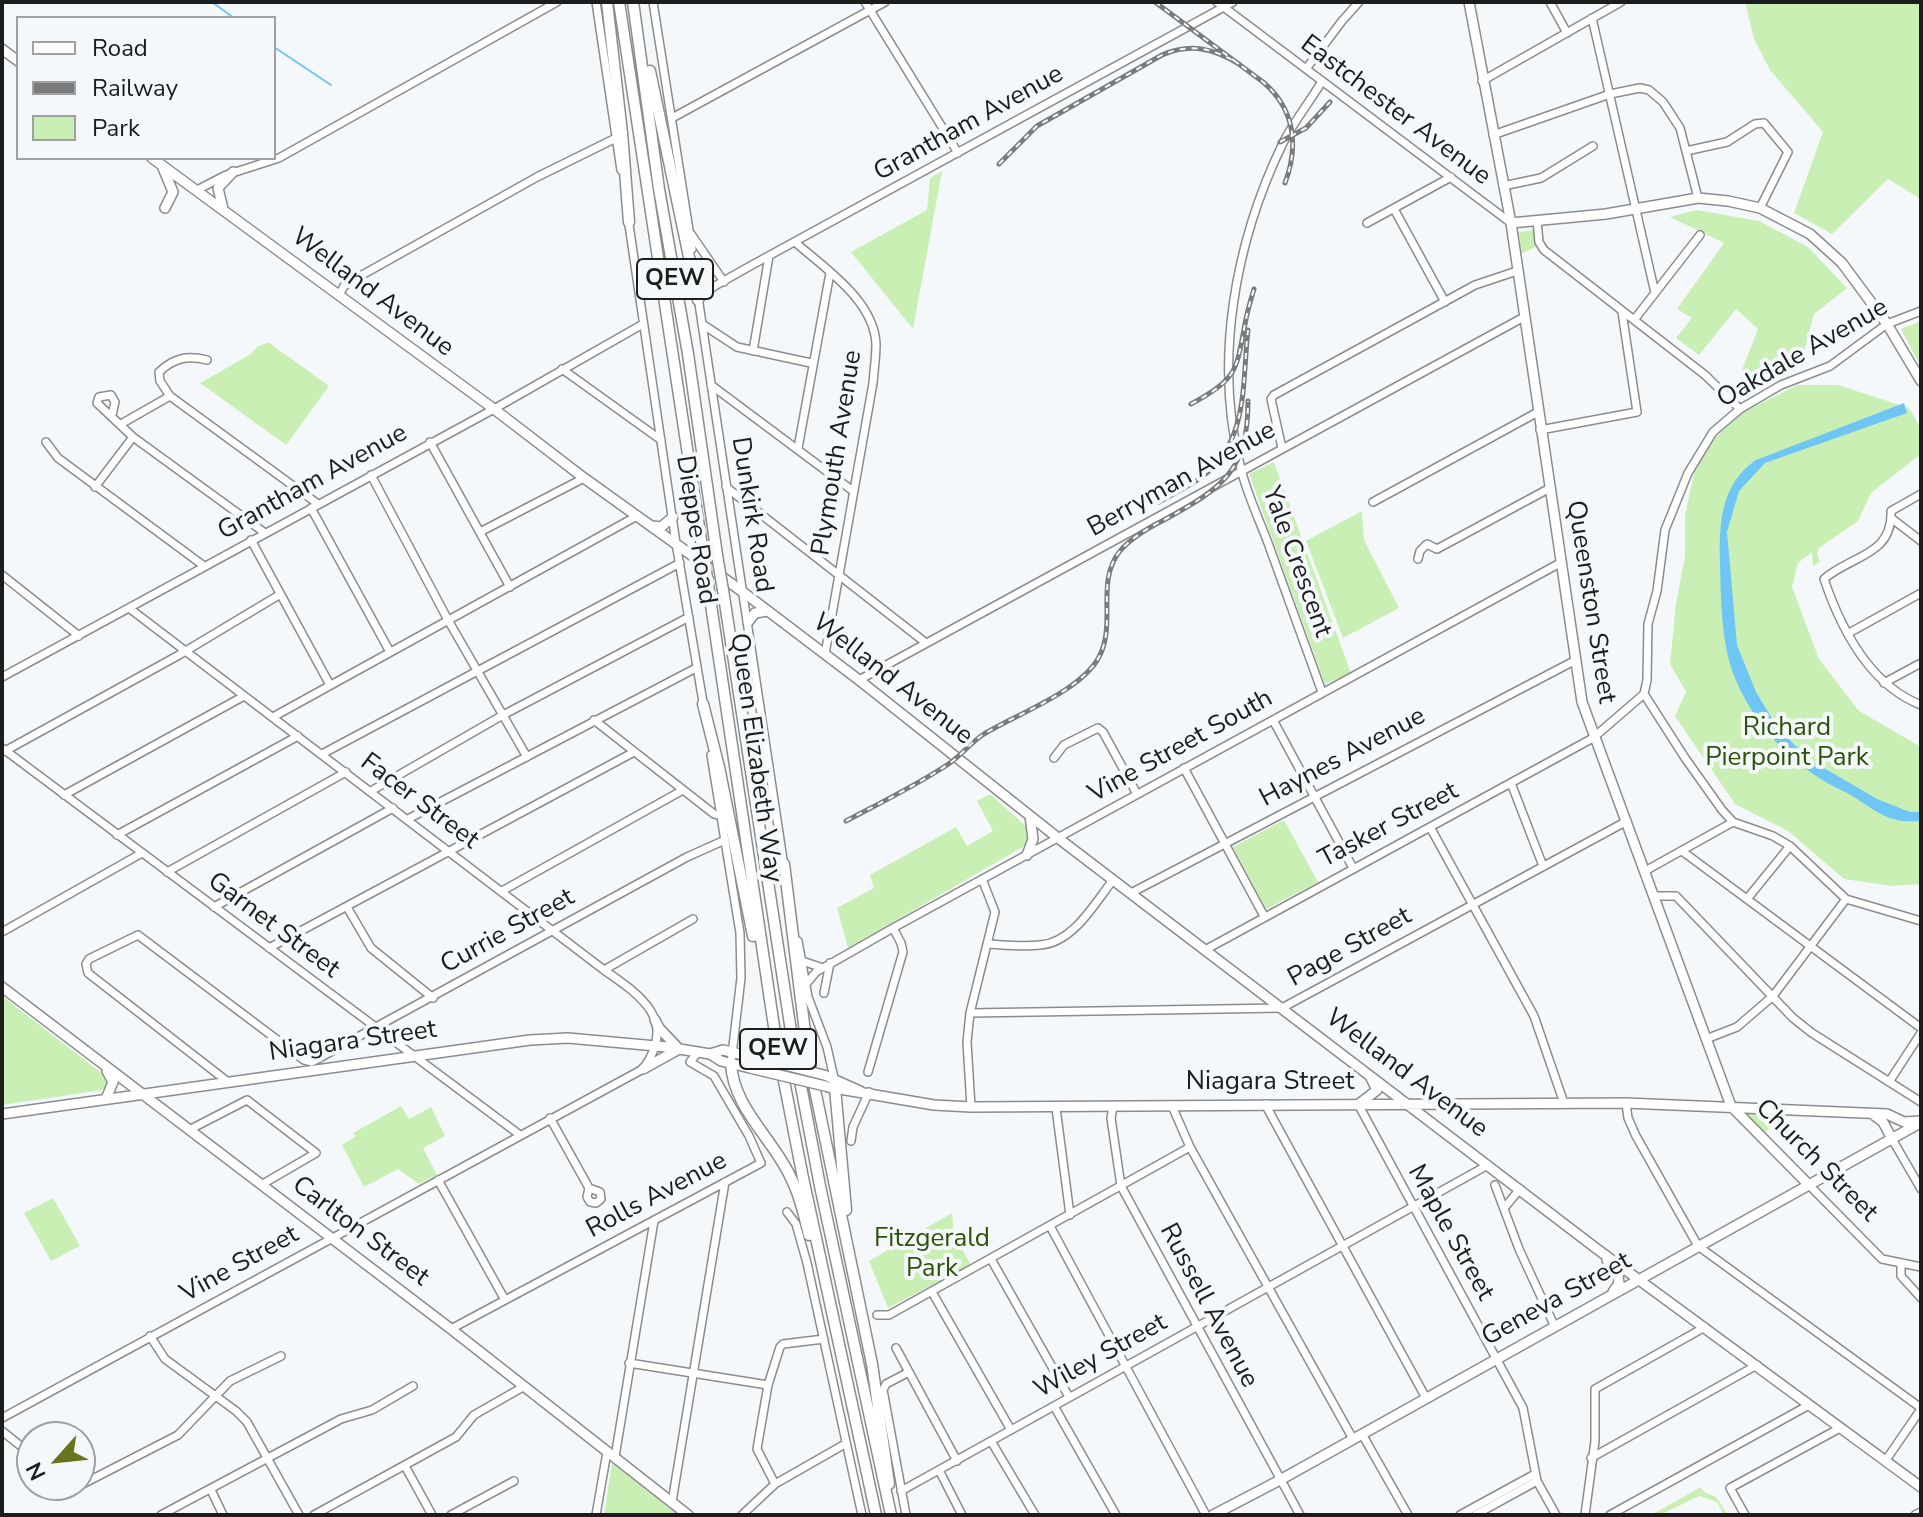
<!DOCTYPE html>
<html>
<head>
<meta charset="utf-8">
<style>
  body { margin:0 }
  #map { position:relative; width:1923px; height:1517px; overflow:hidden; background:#f5f8fa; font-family:"Nunito Sans",sans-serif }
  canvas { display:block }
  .frame { position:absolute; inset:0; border:4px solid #1c1d1d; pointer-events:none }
  .legend { position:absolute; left:16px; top:16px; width:260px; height:144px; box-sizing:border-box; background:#f5f8fa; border:2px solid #9ea0a2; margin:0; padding:10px 14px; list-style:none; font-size:24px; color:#1c1d1d }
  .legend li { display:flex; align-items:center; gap:16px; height:40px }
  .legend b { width:40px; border:2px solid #9ea0a2 }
  .north { position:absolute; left:16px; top:1421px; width:80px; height:80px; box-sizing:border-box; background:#f5f8fa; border:2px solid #9ea0a2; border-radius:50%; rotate:243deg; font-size:22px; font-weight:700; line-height:32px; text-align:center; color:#1c1d1d }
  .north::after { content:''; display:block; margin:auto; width:28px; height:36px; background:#6a741e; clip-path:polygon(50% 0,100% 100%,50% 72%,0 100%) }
</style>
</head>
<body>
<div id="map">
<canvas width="1923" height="1517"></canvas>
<div class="frame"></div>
<ul class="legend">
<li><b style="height:10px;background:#fff"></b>Road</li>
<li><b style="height:10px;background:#797b7c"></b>Railway</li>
<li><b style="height:22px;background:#c9efb5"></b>Park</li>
</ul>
<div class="north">N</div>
</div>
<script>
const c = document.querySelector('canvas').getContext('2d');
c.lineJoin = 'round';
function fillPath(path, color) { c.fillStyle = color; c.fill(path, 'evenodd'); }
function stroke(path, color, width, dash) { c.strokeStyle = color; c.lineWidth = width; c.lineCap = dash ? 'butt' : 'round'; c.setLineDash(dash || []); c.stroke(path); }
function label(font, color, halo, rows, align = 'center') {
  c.font = font + ' "Nunito Sans",sans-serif'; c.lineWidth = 8; c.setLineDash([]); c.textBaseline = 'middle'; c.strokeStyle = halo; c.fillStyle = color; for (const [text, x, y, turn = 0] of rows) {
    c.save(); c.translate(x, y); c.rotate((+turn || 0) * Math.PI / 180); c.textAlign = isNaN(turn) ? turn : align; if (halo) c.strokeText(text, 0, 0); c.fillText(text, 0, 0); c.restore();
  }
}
const green = new Path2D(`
  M1745,2h176v197l-33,-20 -56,55 -38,-21 29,-81 -53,-62 -16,-31z
  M942,171l-29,158 -62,-77 76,-42 3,-32z
  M1697,210l62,11 49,26 39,41 -33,26 -14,51 -52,21 -6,-16 16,-41 -22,-20 -37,46 -23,-17 16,-20 -15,-9 47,-66 -54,-26z
  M1534,230l3,16 -16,8 -2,-22z
  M1921,321v46l-20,-38z
  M268,342l61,44 -43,59 -86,-62 51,-29 6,-7z
  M1797,385h41l71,23 12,21v25l-50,39 -13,28 -39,27 -2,5 3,9 -7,4 -1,-14 -14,11 -6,24 27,72 40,52 62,36v137l-29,2 -48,-7 -56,-48 -53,-27 -60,-88 11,-24 -16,-28 6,-60 9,-48v-40l10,-48 20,-30 27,-25z
  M1274,462l77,211 -26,11 -76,-210z
  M1362,511l2,29 35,68 -56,30 -37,-97z
  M990,794l38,34v16l-180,104 -11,-40 37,-20 -4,-13 86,-48 11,19 26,-15 -16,-30z
  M1284,820l34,62 -52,27 -33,-62z
  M2,996l110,85 -3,8 -107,16z
  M401,1106l8,13 22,-12 14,29 -22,12 14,27 -18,9 -21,-15 -34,18 -22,-42 14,-9 -3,-3z
  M1744,1111l34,6 -13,16z
  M53,1198l27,48 -29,15 -27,-48z
  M952,1213l2,22 17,30 -83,43 -19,-47z
  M612,1463l67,52h-75z
  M1701,1487l3,5 12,5 12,18h-4l-7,-13 -18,-6 -39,19h-9z`);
const water = new Path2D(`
  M1904,403l3,10 -142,50 -26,28 -12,41 10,113 19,47 23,38 33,31 65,38 33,13h11v9c-8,0 -17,1 -24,-1 -20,-4 -36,-21 -54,-29 -48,-22 -91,-67 -110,-118 -12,-34 -12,-73 -13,-109 -1,-39 0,-80 36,-104z`);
const stream = new Path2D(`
  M212,2l22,16
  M274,47l57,38`);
const minor = new Path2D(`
  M596,2l25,168
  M653,2l39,247
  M865,2l93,151
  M1217,2l294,221
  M1550,2l17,31
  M1592,18l63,275
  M1306,69l36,-48 17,-19
  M1322,81c-12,21 -28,40 -39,62 -48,99 -70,218 -42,326 6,25 18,50 27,74 18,50 36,100 54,149
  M1482,81l139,-79
  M672,118l213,-116
  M1493,135l117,-41 30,-6 9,2 14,12 17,26 18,70
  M1686,151l41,-9 28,-18 9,-1 24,29 -28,56
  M1503,186l38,-8 52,-32
  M197,190l29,-15 53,-17 278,-156
  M1394,209l51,93
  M628,218l48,325 28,165
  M1537,221l2,21 5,8 161,125 35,34
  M1367,223l84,-46
  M691,234l33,48
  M795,242c29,26 79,58 81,102 0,13 -2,26 -3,39l-48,271
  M339,295l5,-9 11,-7 182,-102 79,-39
  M698,297l86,569
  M698,300l15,-13 39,-22 481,-263
  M1634,320l66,-85
  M702,324l35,23 74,16
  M753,351l16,-95
  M207,360c-20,-5 -33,-2 -48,12l1,9 10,15 148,108
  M562,369l99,71
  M711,385l142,106
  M112,415l3,-13 -4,-7 -12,2 -2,6 36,34 132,96
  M121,424l49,-28
  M1540,430l97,-18 -15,-100
  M46,442l12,16 146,108
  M430,442l80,145
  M798,448l32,-175
  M1282,448l-11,-49 3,-4 201,-110 42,-14
  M371,475l77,145 79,137
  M95,487l38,-50
  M726,487l200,156
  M1921,494l-30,17c2,45 -40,44 -67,68 17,50 46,106 97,126
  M1373,502l165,-90
  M311,508l79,144
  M1891,518l30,23
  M480,532l104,-54
  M251,540l79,145
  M1418,559l2,-8 7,-7 10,5 113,-61
  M2,575l77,61
  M1849,633l72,-40
  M2,677l492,-268 149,-85
  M859,680l665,-363
  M1884,683l37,-20
  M1644,694l41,64 37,52 11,12 40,14 17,10 56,53 75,22
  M273,717l364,-201
  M594,720l120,94 7,2
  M1273,720l80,148
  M2,748l518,387
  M5,751l174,-96 100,-60
  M322,754l358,-191
  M711,755l29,178 1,45 -10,85
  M1054,758l10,-13 34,-17 5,4 34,62
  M1184,768l80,148
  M1511,783l32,83
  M371,791l132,-76 186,-98
  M64,795l180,-99
  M408,819l288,-151
  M1430,827l104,189 30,87
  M117,835l181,-99
  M1682,851l239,177
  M1645,871l88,-49
  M167,872l179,-100
  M502,891l181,-101
  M1131,893l443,-232
  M1655,896h21l117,122 19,15 109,69
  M1747,899l43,-53
  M214,907l179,-99
  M347,907l24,41 62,50
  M2,932l140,-79
  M798,941l10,56 19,50 7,31
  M989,944c17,1 34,3 51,1 33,-2 55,-42 73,-65
  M269,948l365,-196
  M1205,950l388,-212 51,-44 3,-14 1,-56 9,-33 8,-61 23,-57 25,-41 27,-23 41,-24 49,-19 57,-42 34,-13
  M802,961l21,7
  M604,970l89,-51
  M806,984l10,-12 77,-44 667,-365
  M824,993l6,-30
  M970,1013l312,-5 345,-187
  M1706,1039l31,-12 36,-31 73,-97
  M868,1072l35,-120 -2,-9 -8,-15
  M228,1082l-140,-109 -2,-9 3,-5 49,-24 166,125 8,2 375,-205 38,-17
  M1889,1082l32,-49
  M1626,1103l2,15 8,18 62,110 223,162
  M1265,1104l161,294
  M1358,1104l165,304 14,73 19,34
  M1172,1106l18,41 163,292
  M971,1107l-4,-65 3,-29 25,-101 -13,-33
  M1113,1107l-2,11 10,68 179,329
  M1056,1108l14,107
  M550,1118l39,70 -2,9 3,5 6,1 5,-4 -1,-7 -11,-4
  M189,1130l58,-30 69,53 -55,32
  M1892,1139l29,50
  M851,1141l2,-14 16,-35
  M438,1180l67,120
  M1808,1184l74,75 39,8
  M1495,1185l24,64 36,78
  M1505,1207l15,-18
  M787,1212l9,12 11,39 55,252
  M1050,1226l156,289
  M991,1259l78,138
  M1901,1264v12l20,22
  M932,1292l79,138
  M877,1315h12l301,-168
  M451,1329l310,-166 -12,-27 -35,-60 -24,-14 8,-10
  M150,1336l15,23 71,52 11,11 52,93
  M896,1348l61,113
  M629,1363l139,22
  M1054,1406l62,109
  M2,1418l641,-349c35,-48 -1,-73 -39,-99l-475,-362
  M2,1431l30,24
  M1362,1434l46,81
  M991,1441l44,74
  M615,1457l39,-236
  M1591,1458l166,-93
  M1886,1460l35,-51
  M405,1466l27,49
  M939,1470l23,45
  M775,1484l-18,-35 11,-64 12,-38 3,-3 41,-5
  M68,1485l7,3 103,-53 52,-54 51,-25
  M211,1490l12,25
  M901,1491l587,-326
  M672,1502l53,-320
  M161,1515l180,-96 31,-9 41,-24
  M314,1515l142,-78 18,-22 49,-28
  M451,1515l63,-34
  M596,1515l11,-63
  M742,1515l33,-31 70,-40
  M906,1515l-23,-125 3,-6 23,-12
  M1460,1515l75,-41
  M1475,1515l62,-34
  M1585,1515l10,-74v-52l110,-62
  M1610,1515l199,-110
  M1745,1515l-15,-27 110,-60
  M1915,1515l6,-3`);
const major = new Path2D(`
  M1469,2l42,221 71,479 149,404 77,78
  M2,49l16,12
  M152,158l342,251 90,69 159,114 116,88 199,158 539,411 324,238
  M163,168l10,24 -8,16
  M223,209l-5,-21 15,-16
  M1511,223l95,-9 92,-16 30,3 32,7 50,26 32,29 45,61 34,57
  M652,526l9,1 12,-10
  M748,622l7,-9 12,-2
  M1027,855l6,-16 -3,-23
  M2,987l449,342 237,186
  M655,1020l4,8 20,21
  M710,1054l13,-4 25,6
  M643,1069l36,-20
  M824,1075l36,16
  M828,1087l106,18 37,2 655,-4 261,11 17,8 17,-1
  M106,1099l7,-17 -6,-11
  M1359,1104l18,-14 -6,-12
  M2,1114l528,-74 38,-2 99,9 43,7 11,7 29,7
  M1875,1116l8,6 9,17
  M1607,1260l11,16 1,7 -6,9
  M1213,1515l67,-35 640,-357`);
const highway = new Path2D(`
  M607,2l15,131 7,89
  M619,2l82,538
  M633,2l26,187 29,165 29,201
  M650,71l48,229
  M707,578l69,462 27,138 73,337
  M723,590l70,454 27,142 71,329
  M703,704l16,63 34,169
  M784,864l24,192 64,308 17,120
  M731,1063c2,44 40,74 58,111 10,19 15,40 20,61
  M835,1088l11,122`);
const rail = new Path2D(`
  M1155,2l108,80c32,27 36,64 22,101
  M1280,142l26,-14 24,-26
  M999,164l38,-38 125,-71c28,-12 51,-7 77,9
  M1191,404c49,-26 45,-35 55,-85 2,-10 5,-20 8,-30
  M1159,502c15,-9 31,-16 44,-26 46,-35 39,-94 45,-146
  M846,821c34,-18 69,-35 101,-56 14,-9 23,-22 37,-31 33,-20 97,-43 115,-77 18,-34 -4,-75 21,-106 11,-13 28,-23 44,-31 58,-32 84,-48 84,-119`);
const majorBridge = new Path2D(`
  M748,1056l76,19
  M750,1068l75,18`);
const highwayBridge = new Path2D(`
  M701,540l6,38
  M717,555l6,35`);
const shields = [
  [675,279,76],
  [778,1049,76]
];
const shieldNames = [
  ["QEW",675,279],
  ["QEW",778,1049]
];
const streetNames = [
  ["Eastchester Avenue",1395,111,37],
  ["Grantham Avenue",969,124,-29],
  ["Welland Avenue",372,293,37],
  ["Oakdale Avenue",1803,354,-30],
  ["Plymouth Avenue",838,453,-81],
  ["Berryman Avenue",1182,480,-29],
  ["Grantham Avenue",313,483,-29],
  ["Dunkirk Road",751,515,81],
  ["Dieppe Road",695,530,81],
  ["Yale Crescent",1296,562,70],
  ["Queenston Street",1590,602,81],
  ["Welland Avenue",892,680,38],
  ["Vine Street South",1181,747,-29],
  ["Queen Elizabeth Way",755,758,82],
  ["Haynes Avenue",1343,758,-28],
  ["Facer Street",419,802,37],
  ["Tasker Street",1389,826,-28],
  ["Garnet Street",273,926,37],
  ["Currie Street",508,932,-29],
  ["Page Street",1350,948,-29],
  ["Niagara Street",353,1042,-8],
  ["Welland Avenue",1406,1074,37],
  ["Niagara Street",1270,1083],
  ["Church Street",1816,1161,45],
  ["Rolls Avenue",657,1196,-28],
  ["Carlton Street",360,1232,37],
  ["Maple Street",1450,1233,61],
  ["Vine Street",240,1265,-29],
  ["Geneva Street",1557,1300,-29],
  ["Russell Avenue",1208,1306,62],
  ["Wiley Street",1101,1357,-29]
];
const parkNames = [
  ["Richard",1787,729],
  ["Pierpoint Park",1787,759],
  ["Fitzgerald",932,1240],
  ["Park",932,1270]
];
fillPath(green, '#c9efb5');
fillPath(water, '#6fc6f5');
stroke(stream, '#6fc6f5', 2);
stroke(minor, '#8a8c8e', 10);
stroke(major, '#8a8c8e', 12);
stroke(highway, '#8a8c8e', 13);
stroke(minor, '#fff', 7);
stroke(major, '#fff', 9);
stroke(highway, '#fff', 10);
stroke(rail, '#797b7c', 5);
stroke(rail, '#f5f8fa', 2, [6]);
stroke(majorBridge, '#8a8c8e', 12, []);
stroke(highwayBridge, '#8a8c8e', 13, []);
stroke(majorBridge, '#fff', 9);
stroke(highwayBridge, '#fff', 10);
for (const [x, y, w] of shields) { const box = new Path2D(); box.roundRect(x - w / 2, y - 20, w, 40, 6); c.fillStyle = '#f5f8fa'; c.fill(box); stroke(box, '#1c1d1d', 2); }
label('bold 24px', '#1c1d1d', null, shieldNames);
label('26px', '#1c1d1d', '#f5f8fa', streetNames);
label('26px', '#2a5309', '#f5f8fa', parkNames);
</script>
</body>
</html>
